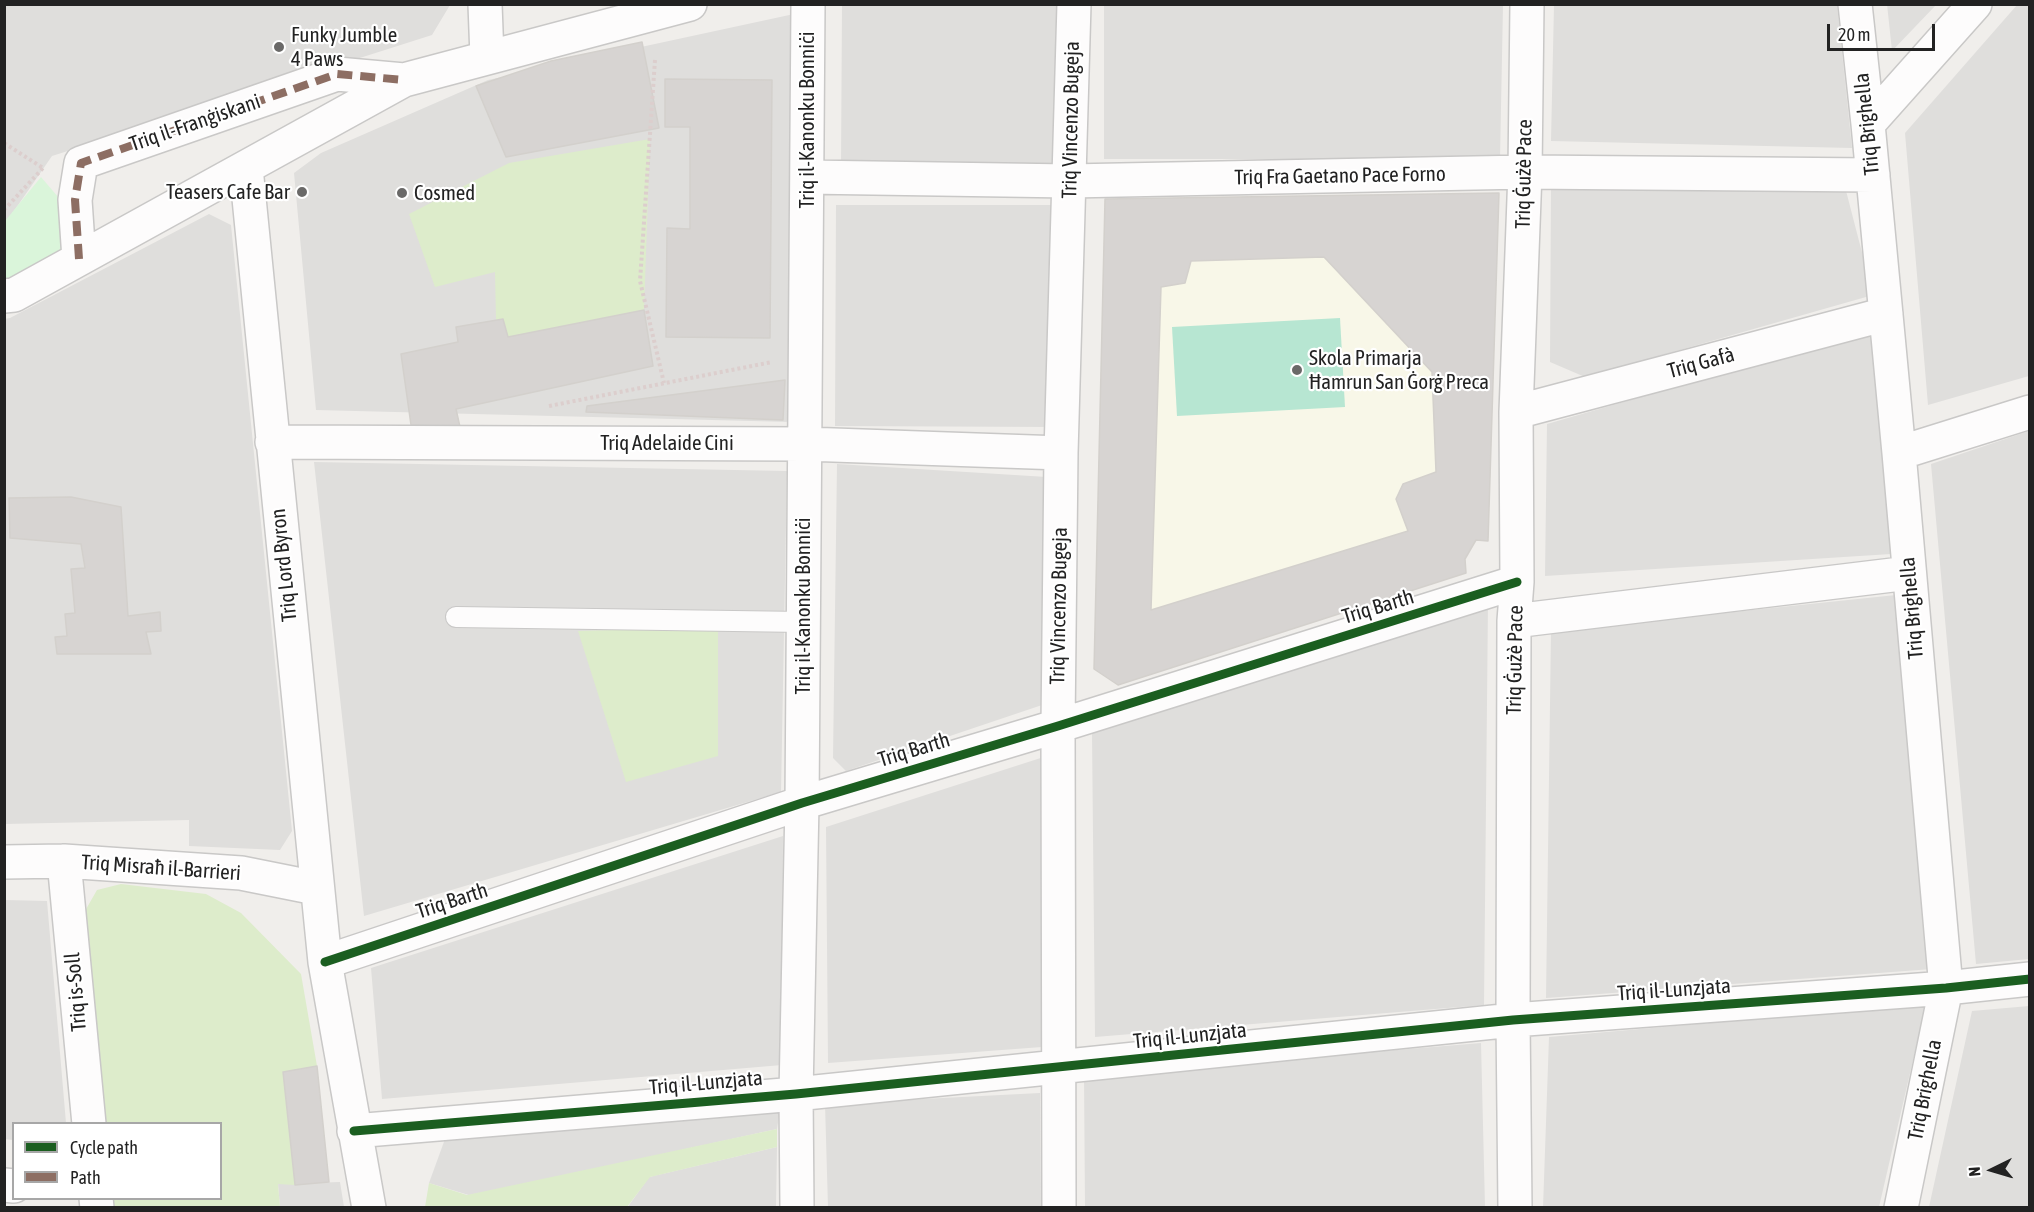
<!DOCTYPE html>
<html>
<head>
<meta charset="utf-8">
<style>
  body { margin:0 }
  #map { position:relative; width:2034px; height:1212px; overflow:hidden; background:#f0eeeb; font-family:"Asap Condensed",sans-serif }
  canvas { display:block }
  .frame { position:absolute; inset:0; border:6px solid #222; pointer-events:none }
  .legend { position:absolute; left:12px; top:1122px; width:210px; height:78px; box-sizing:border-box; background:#fff; border:2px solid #a7a7a7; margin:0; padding:8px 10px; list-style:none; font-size:18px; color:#222 }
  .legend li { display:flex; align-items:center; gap:12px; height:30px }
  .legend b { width:30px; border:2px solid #a7a7a7 }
  .north { position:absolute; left:1962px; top:1140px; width:60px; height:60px; -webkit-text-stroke:4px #fff; paint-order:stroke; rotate:265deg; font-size:16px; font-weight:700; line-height:24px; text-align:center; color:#222 }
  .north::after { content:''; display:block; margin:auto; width:21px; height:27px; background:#222; clip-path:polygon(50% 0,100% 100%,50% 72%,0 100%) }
  .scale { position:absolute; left:1827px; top:24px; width:108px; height:27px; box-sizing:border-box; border:3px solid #222; border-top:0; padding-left:8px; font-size:18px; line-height:21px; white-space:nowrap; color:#222; -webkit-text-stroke:4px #fff; paint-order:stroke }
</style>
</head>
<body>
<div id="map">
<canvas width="2034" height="1212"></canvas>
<div class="frame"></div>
<ul class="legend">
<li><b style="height:8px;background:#1b5e20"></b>Cycle path</li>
<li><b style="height:8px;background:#8d6e63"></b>Path</li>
</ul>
<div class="north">N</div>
<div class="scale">20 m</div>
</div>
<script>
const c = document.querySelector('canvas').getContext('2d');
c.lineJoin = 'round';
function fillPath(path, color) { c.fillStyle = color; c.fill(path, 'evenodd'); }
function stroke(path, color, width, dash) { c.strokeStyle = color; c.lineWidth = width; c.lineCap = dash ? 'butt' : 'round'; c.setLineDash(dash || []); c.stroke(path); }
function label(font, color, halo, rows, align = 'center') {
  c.font = font + ' "Asap Condensed",sans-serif'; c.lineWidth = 4.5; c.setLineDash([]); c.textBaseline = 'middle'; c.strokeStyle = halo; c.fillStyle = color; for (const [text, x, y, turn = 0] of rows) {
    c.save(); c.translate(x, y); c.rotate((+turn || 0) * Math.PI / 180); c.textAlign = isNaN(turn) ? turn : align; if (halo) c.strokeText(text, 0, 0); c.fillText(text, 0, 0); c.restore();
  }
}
const residential = new Path2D(`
  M1887,4h49v1l-44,46z
  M5,5h445l-18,30 -380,121 -47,68z
  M842,5h217l-2,159 -216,2z
  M1104,5h399l-3,154h-396z
  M1554,5h283l15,143 -301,-7z
  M2017,5h13l-1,371 -101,29 -23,-272z
  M794,14l-3,408 -475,-12 -22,-237 27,-20 167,-73z
  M1844,183l29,112 -288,82 -35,-15 1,-176z
  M836,205h216v222l-217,-1z
  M209,214l22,11 61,606 -12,19 -91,-4v-26l-184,4 -1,-505 6,-1z
  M1871,331l20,223 -346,22 2,-152z
  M2029,431v528l-53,5 -45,-500z
  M314,462l473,9 -6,321 -417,124z
  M837,464l210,13 1,226 -202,68 -13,-13z
  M1896,595l36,374 -386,29 5,-367z
  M1488,602l-4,403 -389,32 -3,-304z
  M1050,755l-8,292 -214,16 -2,-236z
  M783,836l-1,229 -400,34 -11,-131z
  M5,900l42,1 19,222 -52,1 -1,16 -9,-1z
  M1926,1004l-47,203 -336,1 6,-171z
  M2029,1006v201h-100l43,-196z
  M1481,1043l4,164h-400l-1,-131z
  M1040,1093l1,114h-213l-3,-103z
  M780,1109l-3,20 -305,67 -43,-13 16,-44z
  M777,1147l-1,60 -149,1 22,-31z
  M340,1182l4,25h-64l-2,-23z`);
const education = new Path2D(`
  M1499,193l-11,348 -12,-1 -11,19 1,14 -348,112 -24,-16 11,-470z`);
const grass = new Path2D(`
  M650,139l-6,171 -136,27 -5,-18 -7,1 -1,-48 -60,15 -26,-73 100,-51z
  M718,627v129l-92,26 -48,-151z
  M121,884l85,10 35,19 60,61 16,92 -34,6 12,113 -17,-1 2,23h-167l-1,-8 108,-1v-74l-115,-1 -20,-212 12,-21z
  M777,1129v18l-127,30 -23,30h-202l4,-24 38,12z`);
const park = new Path2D(`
  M41,177l24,28 8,47 -68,38v-69z`);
const pitch = new Path2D(`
  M1340,318l5,89 -168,9 -5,-89z`);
const building = new Path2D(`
  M642,42l17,86 -153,29 -30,-71 75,-25z
  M665,79l107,1 -2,258 -104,-1 1,-109 23,1v-102h-25z
  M1499,193l-11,348 -12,-1 -11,19 1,14 -348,112 -24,-16 11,-470zM1324,257l108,115 4,100 -33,12 -7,15 12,32 -257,79 10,-323 24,-4 6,-22z
  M644,310l9,56 -197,43 4,18 -49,-2 -10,-71 57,-12 -2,-15 47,-8 5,18z
  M785,380l-2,40 -197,-8 1,-6z
  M71,497l50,10 7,109 32,-4 1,19 -15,1 5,22h-94l-2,-17 12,-1 -2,-22 10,-1 -4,-44 14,-1 -4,-24 -71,-6 -1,-40z
  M317,1066l12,116 -34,3 -12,-113z`);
const path = new Path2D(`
  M655,60l-15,221 24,102
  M4,143l39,25
  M4,210l39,-42 2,1
  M549,406l223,-44`);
const lane = new Path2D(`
  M456,617l347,5`);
const street = new Path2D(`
  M485,4l2,53
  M1855,4l13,120 31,329 47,535 -45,220
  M1868,124l107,-120
  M246,168l79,794 44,246
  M807,177l263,4 455,-9 348,3
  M79,259l-4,-59 6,-37 256,-89 67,6
  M4,296l10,-1 390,-215 286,-76
  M1516,412l370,-98
  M272,442l533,2 256,9
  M1899,453l131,-41
  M1514,621l395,-48
  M64,861l25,263
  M4,862l60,-1 177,12 75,15
  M325,962l477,-159 256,-77 459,-144
  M354,1131l442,-37 717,-74 433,-32 84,-9
  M4,1185l10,1
  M96,1198l1,10
  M797,1208l-1,-114 6,-291 6,-799
  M1059,1208l-1,-482 3,-273 13,-449
  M1515,1208l-2,-188 1,-399 3,-39 -1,-170 9,-240 2,-168`);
const quiet = new Path2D(`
  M79,259l-4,-59 6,-37 256,-89 67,6`);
const cycleway = new Path2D(`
  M325,962l477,-159 256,-77 459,-144
  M354,1131l442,-37 717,-74 433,-32 84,-9`);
const markers = [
  [279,47,6,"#6a6968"],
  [302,192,6,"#6a6968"],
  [402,193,6,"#6a6968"],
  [1297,370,6,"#6a6968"]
];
const poiNames = [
  ["Funky Jumble",291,35],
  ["4 Paws",291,59],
  ["Teasers Cafe Bar",290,192,"right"],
  ["Cosmed",414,193],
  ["Skola Primarja",1309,358],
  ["Ħamrun San Ġorġ Preca",1309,382]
];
const streetNames = [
  ["Triq il-Kanonku Bonniċi",807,120,-90],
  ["Triq Vincenzo Bugeja",1071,120,-89],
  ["Triq il-Franġiskani",195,123,-19],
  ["Triq Brighella",1867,124,-96],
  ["Triq Ġużè Pace",1524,174,-89],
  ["Triq Fra Gaetano Pace Forno",1340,176,-1],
  ["Triq Gafà",1701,363,-15],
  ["Triq Adelaide Cini",667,443],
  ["Triq Lord Byron",284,565,-96],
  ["Triq il-Kanonku Bonniċi",803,606,-90],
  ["Triq Vincenzo Bugeja",1059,606,-89],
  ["Triq Barth",1378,607,-17],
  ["Triq Brighella",1912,608,-95],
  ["Triq Ġużè Pace",1515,660,-89],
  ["Triq Barth",914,750,-17],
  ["Triq Misraħ il-Barrieri",161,868,4],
  ["Triq Barth",452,901,-18],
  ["Triq il-Lunzjata",1674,990,-4],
  ["Triq is-Soll",76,992,-95],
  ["Triq il-Lunzjata",1190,1036,-6],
  ["Triq il-Lunzjata",706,1083,-5],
  ["Triq Brighella",1925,1090,-79]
];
fillPath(residential, '#dfdedc');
fillPath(education, '#f8f7e8');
fillPath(grass, '#ddeccb');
fillPath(park, '#daf5da');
fillPath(pitch, '#b7e6d2');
fillPath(building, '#d7d4d2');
stroke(building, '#d3d0cc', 1.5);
stroke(lane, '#c9c8c7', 22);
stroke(street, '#c9c8c7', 36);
stroke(path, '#dccecd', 4, [3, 3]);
stroke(lane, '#fdfcfc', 20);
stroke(street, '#fdfcfc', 33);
stroke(quiet, '#8d6e63', 8, [15, 8]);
stroke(cycleway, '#1b5e20', 9);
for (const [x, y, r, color] of markers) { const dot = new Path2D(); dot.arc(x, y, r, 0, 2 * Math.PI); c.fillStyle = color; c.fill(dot); stroke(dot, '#fff', 2); }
label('21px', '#222', '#fff', poiNames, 'left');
label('21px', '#222', '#fff', streetNames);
</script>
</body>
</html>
